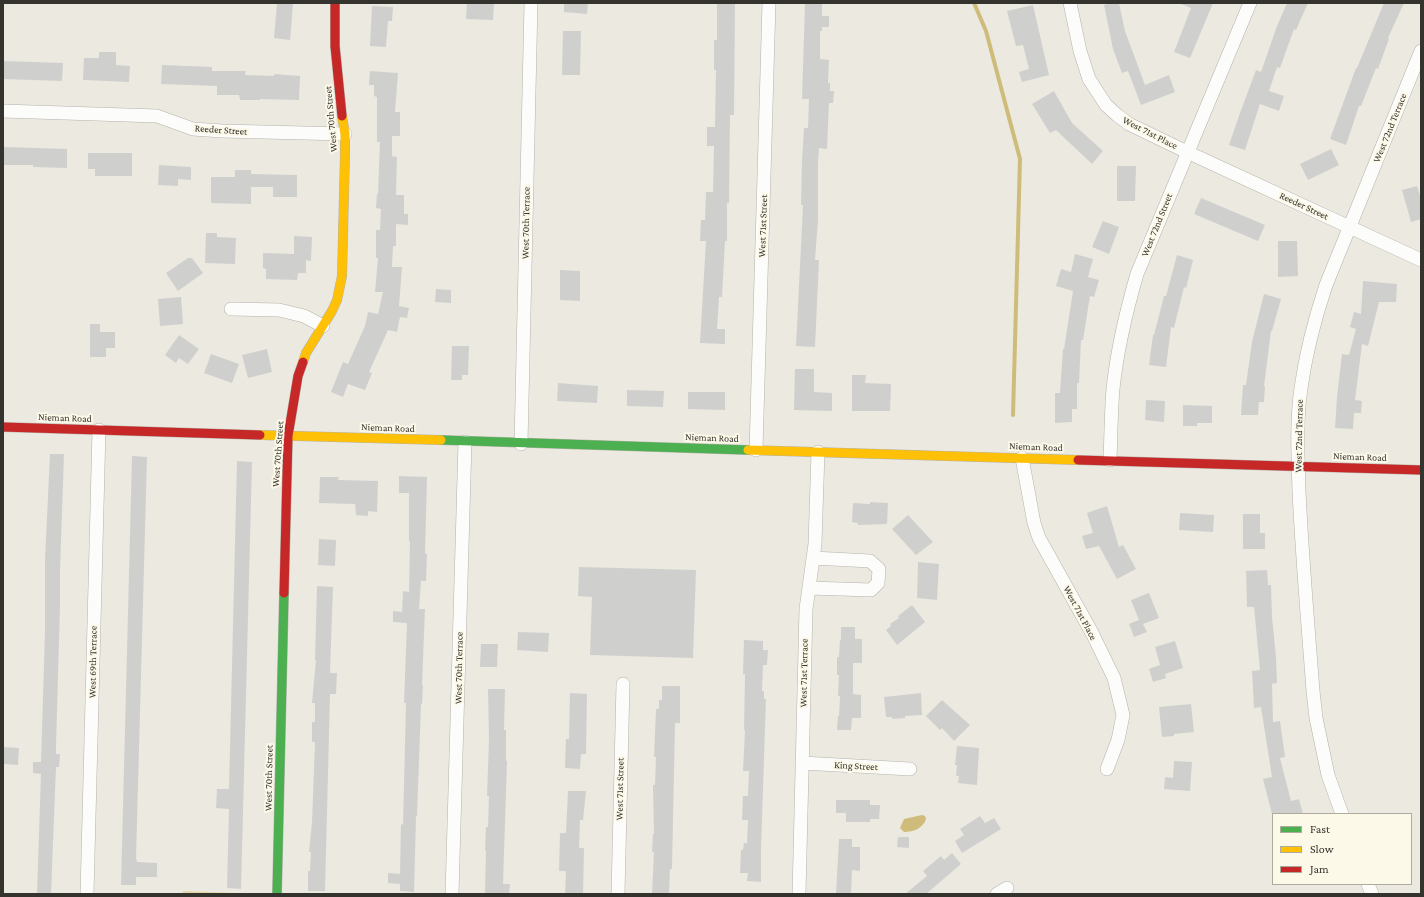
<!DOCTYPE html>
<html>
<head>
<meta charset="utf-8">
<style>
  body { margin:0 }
  #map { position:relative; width:1424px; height:897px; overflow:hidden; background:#ece9e0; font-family:"Crimson Pro",serif }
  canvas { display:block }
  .frame { position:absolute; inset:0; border:4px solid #35332d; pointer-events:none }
  .legend { position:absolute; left:1272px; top:813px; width:140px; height:72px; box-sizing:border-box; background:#fdf9e9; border:1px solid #adaa9e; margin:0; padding:5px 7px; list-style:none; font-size:12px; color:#35332d }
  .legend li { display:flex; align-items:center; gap:8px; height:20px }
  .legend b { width:20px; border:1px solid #adaa9e }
</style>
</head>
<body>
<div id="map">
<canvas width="1424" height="897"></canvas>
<div class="frame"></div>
<ul class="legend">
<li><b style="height:5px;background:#4caf50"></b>Fast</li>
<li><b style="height:5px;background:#ffc107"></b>Slow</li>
<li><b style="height:5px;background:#c62828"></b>Jam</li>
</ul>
</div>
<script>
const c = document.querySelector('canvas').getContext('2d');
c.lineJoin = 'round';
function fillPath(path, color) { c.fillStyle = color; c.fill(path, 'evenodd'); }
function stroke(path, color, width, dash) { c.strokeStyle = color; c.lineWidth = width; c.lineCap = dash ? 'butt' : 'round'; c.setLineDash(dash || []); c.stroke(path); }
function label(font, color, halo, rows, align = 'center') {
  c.font = font + ' "Crimson Pro",serif'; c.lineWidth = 4; c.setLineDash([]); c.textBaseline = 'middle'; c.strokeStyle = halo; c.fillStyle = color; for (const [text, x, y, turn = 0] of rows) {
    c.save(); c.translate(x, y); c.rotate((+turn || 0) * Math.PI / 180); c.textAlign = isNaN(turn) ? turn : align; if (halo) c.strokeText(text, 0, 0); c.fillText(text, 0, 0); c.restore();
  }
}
const green = new Path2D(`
  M183,891l80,3h-80z`);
const water = new Path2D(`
  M922,815l3,1 1,3c-3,9 -12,13 -22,13l-4,-4 4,-9z`);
const stream = new Path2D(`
  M974,3l12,28 34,128 -7,256`);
const building = new Path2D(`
  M277,3l16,1 -3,36 -16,-2z
  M467,3h27l-1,17 -27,-1z
  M564,3h24l-1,11 -23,-2z
  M717,3h18l-1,112h-4l-1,88h-2v38h-2l-3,56h-3l-2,32h8v15l-25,-1 6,-102h-6l1,-21h4l1,-28h7l1,-46h-7v-19h8l1,-57h-2v-30h3z
  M805,3h17v13h7v11h-7v4h-2v28l9,1 -1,23h2v8h4l-1,12h-4l-2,46 -8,-1 -1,14v58l-3,40h4l-4,87 -19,-1 7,-141h-2l1,-45 2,-32h4l1,-29h-7z
  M1110,3h9l6,28 20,54 24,-10 6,17 -34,13 -13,-34 -6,2 -9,-24 -9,-44z
  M1181,3h32l-23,55 -16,-6 17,-44 -10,-4z
  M1287,3h21l-12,27 -2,-1 -14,39 -3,-1 -8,24 15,5 -5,15 -19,-7 -15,46 -16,-5 11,-32 16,-43 5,2 16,-46z
  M1384,3h20l-16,35 1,1 -11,30 -2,-1 -15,38h-2l-13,39 -16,-6 26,-71h1z
  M1033,5l16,70 -27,7 -3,-10 10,-3 -6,-24 -7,1 -9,-35z
  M372,6l21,1 -1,14h-4l-2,26 -16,-1z
  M563,31h18l-1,44h-18z
  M99,52h17v13l14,1 -1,16 -46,-2 1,-22h15z
  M3,61l60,2 -1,18 -59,-2z
  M162,65l50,2v4h34l-1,4 29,1v-2l26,2 -1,24 -39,-1v1h-20l-1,-5h-22v-9l-56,-2z
  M370,71l28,2 -3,39h5v24h-8v20l5,1 -1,38h8v19h4v11l-12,-1v22h-3l-1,21h10l-3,39 10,2 -2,10 -7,-1 -3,15 -9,-2 -19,42 3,1 -7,17 -17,-6 -5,13 -12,-5 12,-30 5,2 17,-38 3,-14 10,2 5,-22h-8l3,-34h-2v-28h4l1,-21 -5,-1 1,-14h1l2,-52h-3v-45l-3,-1v-11h-5z
  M1054,91l18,32 31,28 -11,13 -36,-34 -6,3 -18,-29z
  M3,147l64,2v19l-34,-1v-2h-30z
  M1331,149l8,16 -31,15 -8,-16z
  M88,153h44v23h-37v-7h-7z
  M159,165l32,2v13l-13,-1v7l-20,-1z
  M1117,166h19l-1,35h-18z
  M235,170h16v4l46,1v22h-24v-10h-22v17l-40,-1v-26h24z
  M1417,186l4,13v20l-10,3 -9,-32z
  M1201,198l64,27 -7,16 -64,-27z
  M1103,221l16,6 -10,27 -17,-7z
  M206,233h11v4l19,1 -1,26 -30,-1z
  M294,236l18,1 -1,24 -5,-1v13h-8l-1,7 -31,-1v-10l-3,-1v-15l31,1z
  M1278,241h19l1,35 -20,1z
  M1075,254l18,5 -5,18 11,3 -5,17 -4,-1 -7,44h-2l-2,43h-2v26h-5v13l-17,1v-30h5l3,-44h1l9,-58 -17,-5 5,-17 10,3z
  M1177,255l16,5 -7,28 -2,-1 -10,41 -3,-1 -5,40 -17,-2 4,-30h1l10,-39h2z
  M188,258h4l11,15 -25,18 -12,-18z
  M560,270l20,1v30l-20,-1z
  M1363,281l34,3 -1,18h-17l-11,44 -6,-2 -7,56 7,1 -1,12h-7l-1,16 -18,-1 2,-31 5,-43 7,1 7,-26 -6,-2 4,-15 7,2z
  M436,289l15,1v13l-16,-1z
  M1264,294l17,5 -9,32h-1l-7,55h1l-1,16h-5l-1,13h-17l2,-30h3l6,-43z
  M181,297l2,27 -23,2 -2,-27z
  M90,324h10v8h15v16h-9v9h-16z
  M179,335l20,14 -11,15 -9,-6 -3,5 -11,-8z
  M452,346h17l-1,29h-6v5h-11z
  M267,349l5,23 -24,6 -6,-23z
  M211,354l28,10 -7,19 -28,-10z
  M795,369h19v23l18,1v18l-38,-1z
  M852,375h14l-1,8 26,1 -1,27h-38z
  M558,383l40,3 -1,17 -40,-2z
  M627,390l37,1 -1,16 -36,-1z
  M688,392h37v18l-37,-1z
  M1146,400l19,1 -1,21 -19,-2z
  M1183,405l29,1v17h-15v3h-14z
  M50,454h14l-4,116v36l-4,141v7h4l-1,13h-3l-5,127h-14l4,-120 -8,-1v-11h8l4,-130v-73z
  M132,456l15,1 -11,401 1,4 20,1v14h-21v8h-15z
  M237,461l15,1 -11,427 -14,-1 2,-79 -13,-1 1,-19h12z
  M399,476l28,1 -2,77h2l-1,27h-5l-2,28h6l-3,76h1l-1,19h-1l-4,112h-1l-2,76 -14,-1v-7l-12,-1v-10l12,1 1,-50 2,1 3,-122h-2l3,-80 -14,-1v-11l9,1 1,-21 6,1 1,-51h-1v-48h-10z
  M320,477h19l-1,3 40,1 -1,31 -9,-1v5l-12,-1 -1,-11 -36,-1z
  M870,502l18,1 -1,21 -29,1v-2l-6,-1 1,-19 17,1z
  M1107,506l12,41 4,-2 13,24 -19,10 -18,-33 -13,3 -4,-13 11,-3 -6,-20z
  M1180,513l34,2 -1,17 -34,-2z
  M1243,514h17v19h5v16h-22z
  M908,515l25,27 -17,13 -24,-26z
  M319,539l17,1 -1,26 -17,-1z
  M918,562l21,2 -2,36 -20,-2z
  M579,567l117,3 -3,88 -103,-3 2,-58 -14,-1z
  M1267,570l1,15h3l1,32 4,40 1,26 -5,1 1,38 7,-1 5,36 -5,1 11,43 8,-2 4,15h-31l-9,-35 9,-2 -11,-70 -7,1 -2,-37 8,-1 -6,-63h-7l-1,-36z
  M317,586l16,1 -3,86h7l-1,21h-6l-5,197h-17v-20h2l1,-19h-2l3,-30 3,-80h-3v-20h3v-19h-3l4,-43h-1z
  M1149,593l10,25 -16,6 4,8 -13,5 -5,-13 10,-4 -8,-20z
  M912,605l13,17 -28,23 -11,-15 5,-4 -1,-2 9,-6 -1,-2z
  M841,627h14v12h7v24h-9v31l8,1v23h-9l-1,12h-14l1,-14h1l1,-20h-2l1,-21h-2v-18h2l1,-17h1z
  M518,632l31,1 -1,19 -31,-2z
  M744,640l19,1v9h5l-1,15h-4l-1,26h2v8h2l-5,151v32l-14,-1 1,-8h-8l1,-23h2l1,-7h3l1,-23h-6l1,-24h5l1,-25h-6l2,-41h-1l1,-56h-2z
  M1175,641l8,27 -18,6 1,4 -13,4 -4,-13 11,-4 -5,-18z
  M481,644h17l-1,23h-17z
  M662,686h18v37h-5l-3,146h-2l-1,25h-17l2,-42h-2l1,-18h1l-1,-49h2l1,-28h-2l2,-48h3v-9h3z
  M488,689h17l-1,41h2v31h1l-4,123h7l-1,10h-24l1,-44h-1l1,-23h2l1,-31h-2l2,-57z
  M570,693l17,1 -1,60h-5l-1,15 -15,-1 1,-29h3z
  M921,693l1,22 -17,1v2l-13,1v-2h-6l-2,-20z
  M942,700l28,25 -16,16 -12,-13 -2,2 -14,-14z
  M1191,704l3,28 -20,2v2l-12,1 -3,-30z
  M957,746l22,2 -2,37 -19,-2 1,-7h-3l1,-11h-2z
  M4,747l15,1 -1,17 -14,-1z
  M1174,761l18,1 -2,29 -26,-2 1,-12 8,1z
  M568,791h18l-3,29h-3l-1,28h5l-1,46h-18l1,-23h-7l1,-38h6z
  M836,800h34v5h10l-1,14h-9v3h-24v-9h-10z
  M980,816l5,7 9,-5 7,11 -39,24 -7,-12 9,-6 -4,-6z
  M898,837h11v11l-12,-1z
  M839,839h13v8h8v24l-8,-1 -1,24h-15z
  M952,853l9,11 -35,30h-21l22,-18 -4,-5 18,-15 3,4z`);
const street = new Path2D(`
  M1070,3l10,48 9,28 17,26 11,10 12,9 58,28 234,108
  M3,111l154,5 36,13 29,2 123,3
  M231,309l48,1 25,6 19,10
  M521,444l10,-441
  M756,450l13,-447
  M1022,458l12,65 5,15 53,95 22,45 9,37 -5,25 -11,29
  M1110,460c1,-24 1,-48 3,-71 4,-39 13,-77 24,-115l113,-271
  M809,588l62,2 7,-7 1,-14 -9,-8 -57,-3
  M802,763l108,6
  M1342,814l-14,-39 -12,-57 -3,-27c-5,-67 -11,-134 -14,-200 -1,-35 -3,-69 2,-103 5,-36 14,-70 25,-103l95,-234
  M1368,884l4,10
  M87,894l12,-464
  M452,894l13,-452
  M618,894l5,-210
  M799,894l7,-285 9,-65 3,-92
  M997,894l10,-6`);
const fast = new Path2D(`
  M441,440l307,10
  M277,894l7,-301`);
const slow = new Path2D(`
  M303,362l3,-9 26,-42 5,-11 5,-24 3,-122v-20l-3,-18
  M260,435l181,5
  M748,450l330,10`);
const jam = new Path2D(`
  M335,3v43l7,70
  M3,427l257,8
  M1078,460l343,10
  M284,593l4,-157 10,-60 5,-14`);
const streetNames = [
  ["West 70th Street",331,119,-95],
  ["West 72nd Terrace",1390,128,-68],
  ["Reeder Street",221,130,4],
  ["West 71st Place",1150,133,27],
  ["Reeder Street",1304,206,25],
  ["West 70th Terrace",526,223,-89],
  ["West 72nd Street",1157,225,-68],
  ["West 71st Street",763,226,-88],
  ["Nieman Road",65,418,2],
  ["Nieman Road",388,428,2],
  ["West 72nd Terrace",1299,436,-89],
  ["Nieman Road",712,438,2],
  ["Nieman Road",1036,447,2],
  ["West 70th Street",278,454,-86],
  ["Nieman Road",1360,457,2],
  ["West 71st Place",1080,613,62],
  ["West 69th Terrace",93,662,-89],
  ["West 70th Terrace",459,668,-89],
  ["West 71st Terrace",804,673,-89],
  ["King Street",856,766,3],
  ["West 70th Street",269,778,-89],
  ["West 71st Street",620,789,-89]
];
fillPath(green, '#e3d6a8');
fillPath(water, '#cfbc7a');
stroke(stream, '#cfbc7a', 4);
fillPath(building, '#cfd0ce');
stroke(street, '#b4b2ab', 14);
stroke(fast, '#b4b2ab', 10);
stroke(slow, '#b4b2ab', 10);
stroke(jam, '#b4b2ab', 10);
stroke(street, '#fcfcfa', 13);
stroke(fast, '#4caf50', 9);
stroke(slow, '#ffc107', 9);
stroke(jam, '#c62828', 9);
label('10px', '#35332d', '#fdf9e9', streetNames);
</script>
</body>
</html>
